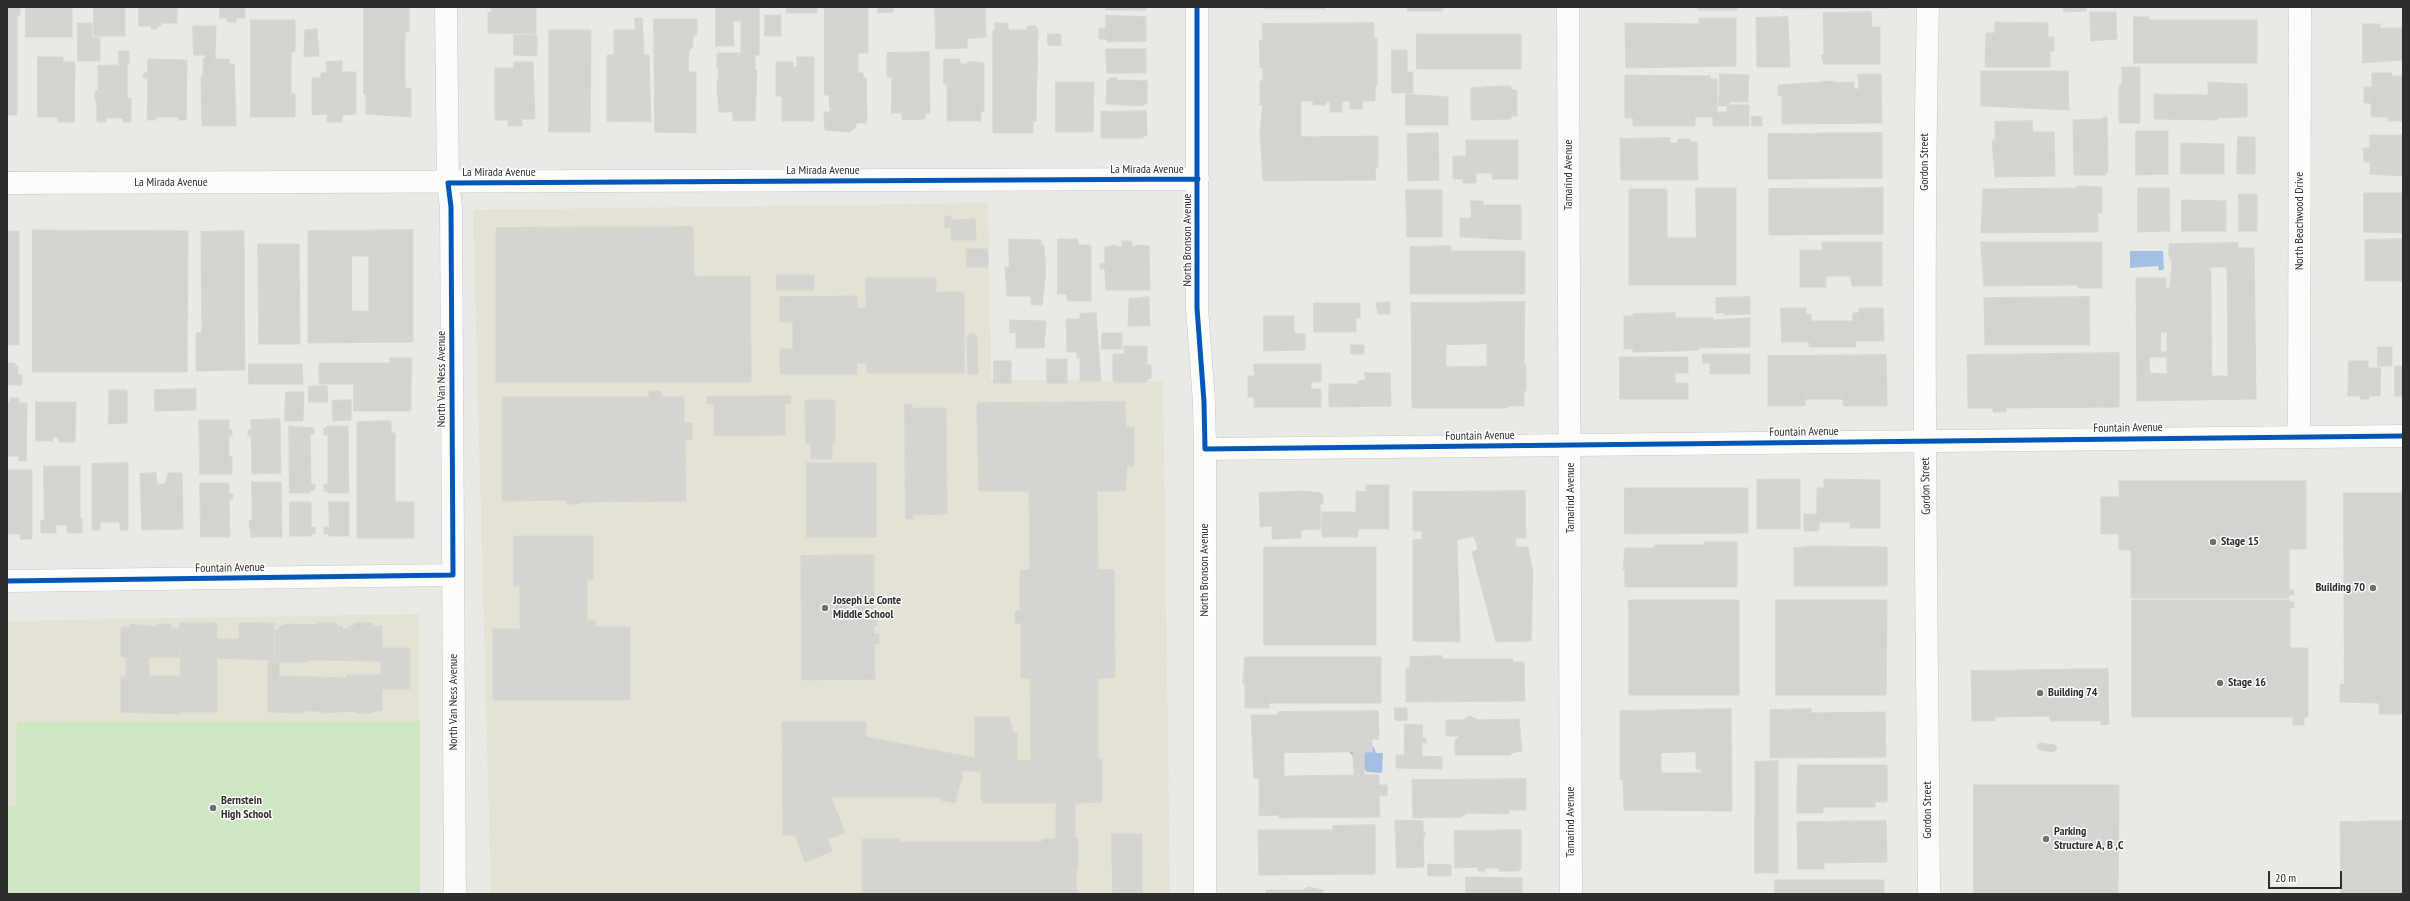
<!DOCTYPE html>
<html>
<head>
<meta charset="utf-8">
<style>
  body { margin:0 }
  #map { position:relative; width:2410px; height:901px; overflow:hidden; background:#eaeae5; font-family:"PT Sans Narrow",sans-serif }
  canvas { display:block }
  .frame { position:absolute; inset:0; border:8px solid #2e2e2e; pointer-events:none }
  .scale { position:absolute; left:2268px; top:871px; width:74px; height:18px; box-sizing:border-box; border:2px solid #2e2e2e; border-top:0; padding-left:5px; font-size:12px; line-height:14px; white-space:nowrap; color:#2e2e2e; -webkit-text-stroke:3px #fff; paint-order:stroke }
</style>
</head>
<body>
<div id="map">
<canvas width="2410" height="901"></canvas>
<div class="frame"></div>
<div class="scale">20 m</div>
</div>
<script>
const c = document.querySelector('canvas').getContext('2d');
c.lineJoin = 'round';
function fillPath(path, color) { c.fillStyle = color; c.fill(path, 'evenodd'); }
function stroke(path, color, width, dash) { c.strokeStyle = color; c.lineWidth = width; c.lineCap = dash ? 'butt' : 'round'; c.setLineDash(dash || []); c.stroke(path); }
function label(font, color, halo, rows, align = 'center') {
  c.font = font + ' "PT Sans Narrow",sans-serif'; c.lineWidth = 3; c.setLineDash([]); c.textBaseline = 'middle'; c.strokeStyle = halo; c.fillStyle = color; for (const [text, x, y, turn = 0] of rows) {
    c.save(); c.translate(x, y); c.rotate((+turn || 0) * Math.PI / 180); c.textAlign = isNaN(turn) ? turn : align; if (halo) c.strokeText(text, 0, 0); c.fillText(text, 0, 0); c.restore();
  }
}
const education = new Path2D(`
  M988,203l3,177 172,1 7,513h-679l-18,-684z
  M419,614l1,280h-413v-273z`);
const pitch = new Path2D(`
  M420,721v173h-413v-87l9,-1 1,-84z`);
const water = new Path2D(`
  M2130,251h33l1,18 -5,2 -1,-5 -28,2z
  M1346,746l28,1 2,6h7l-1,20 -15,-1 -17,-19z`);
const building = new Path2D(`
  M7,7h13v8h-3v100h-10z
  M26,7h46v30h-46z
  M94,7h31v29h-31z
  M139,7h38v16h-16v3h-4v3h-6v-3h-12z
  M220,7h25v11h-9v4h-9v-4h-7z
  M364,7h45v25h-4v56h6v29l-45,-3v-20h-2z
  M491,7h45v27l-48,-1v-21h3z
  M716,7h43v48h-4v15h2l-2,51h-22v-9h-14l-2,-25 2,-19h-2v-15h24v-32h-8l1,25h-18z
  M787,7h30v6h-30z
  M825,7h43v46h-10v20h5v5h3l1,45h-11v4l-6,5 -25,-2 -1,-18h6l-1,-17h-4z
  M878,7h15v5l-15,1z
  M935,7h50l1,30 -19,2v9l-31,1z
  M1106,7h40v3h-40z
  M1265,7h60v2h-60z
  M1408,7h35v4h-35z
  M1698,7h39v3h-39z
  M1782,7h106v1l-106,1z
  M2064,7h22v4l-22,1z
  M1871,12l1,15h8v37h-56l-3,-9h3l-1,-42z
  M2090,12h26l1,27 -26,2z
  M765,15h16v21h-16z
  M1106,15l40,2v24l-39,1v-3h-8v-11h7z
  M1788,17l2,50h-33l-1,-49z
  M2134,17h15v3h108v43h-123z
  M635,18h7l2,37h5l2,67 -44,-1v-66h7v-25h21z
  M1699,18h37v48l-110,2 -1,-45 74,1z
  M654,19h43v16h-4v12l-4,4 -1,21h8v61l-41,-1z
  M251,20h44v32h-3l-1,6v36h4v23h-44z
  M1995,22l53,1v14h6v14h-4v16h-65l1,-34h9z
  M78,23h14v14l8,1v23h-22z
  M995,23h13v7h19v-4h9v3h2l-2,92h-3v12h-40v-103h2z
  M1374,23v15h3v48h-2v15h-13l1,8h-13v-8h-8v11h-12v-11h-4v4h-13v-4h-12v36l77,-1v31h-3l1,13 -113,1 -3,-51 3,-25h-3v-24h3v-13h-3l-1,-28h4l-1,-16z
  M2363,24h17v4h23v32l-40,3z
  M193,26h23l-1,33h14v5h5l2,62h-34l-1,-50h2v-17h2v-4h-11z
  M317,29l2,27 -15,1 1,-27z
  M549,30h42l-1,102h-41z
  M1048,34h13v12l-13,-1z
  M1417,34h104v35h-104z
  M514,35h23v21l-23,-1z
  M1106,49h40v24h-39z
  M1392,50h15v22h-15z
  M119,51h10v13h-10z
  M929,52l1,61h-5v6l-23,1v-7h-11l1,-36h-5v-24z
  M38,57h25v5h12l-1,60h-16v-5h-20z
  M797,57h17v64h-32v-25h-6v-34h17v5h4z
  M148,59l39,1 -1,60h-8l1,-3h-23v3h-9l1,-42h-5l1,-5h3z
  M944,59h16v5h8v-3l16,2v48h-3v10h-34v-37h-3z
  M342,61v11h14v42l-14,1v7h-15v-8l-15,1v-37h9v-5h6l-1,-11z
  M514,62h19l2,57h-13v7h-14v-6h-13v-52h19z
  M127,65v33h4v24h-8v-4h-17v4h-9v-20l-2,-2v-8l3,-3v-23z
  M2122,67h18v56h-21v-38h3z
  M1981,71h87l1,39 -88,-4z
  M1392,72h21v21h-21z
  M2372,73h20v3h11l-1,45h-14v-4h-17v-14h-7v-16h8z
  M1720,74l29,1 -1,27h-19v3h20v21h-36v-9h-18v9h-62v-8h-8v-43l85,1v3h7v33h10v-6h-8z
  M1858,74h23l1,49 -100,1v-28h-4v-11l57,-4v2l19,-1v7h5z
  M1109,78h8v2l30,1v23h-4v2l-37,-2 1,-24h2z
  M1056,82h38l-1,50h-37z
  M2208,82l39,2v33l-30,1v2l-63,-1v-25l54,1z
  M1501,86h10v4h6v26h-6v3l-40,1v-32z
  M1406,94l42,3v28h-42z
  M1146,111l1,25h-4v2h-42v-26z
  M1752,116l10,1v9h-10z
  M2103,117h4l1,55h-2v3h-32l-1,-55 30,-1z
  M2032,121l1,11h21l1,44 -60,1 -3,-37h3v-18z
  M2136,131h32v43l-32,1z
  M1438,133l1,47 -31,1 -1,-47z
  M1882,133v45l-114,1v-45z
  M2370,135h33v41l-33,-2v-12h-6l-1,-14h7z
  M2238,137h17v37h-18z
  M1670,138v5h8v-4h12v3h7l1,38h-77l-1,-41z
  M1466,140h52v39h-26v-6h-16v10h-13v-4h-10v-23h13z
  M2181,143l43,1v30h-43z
  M2077,186l25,1v26h-4v19l-117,1 2,-44 94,-1z
  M1696,188h40v97h-107v-96h38v49h29z
  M1883,188v46l-114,1v-46z
  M2138,188h31l1,43 -32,1z
  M1406,190h36v47h-35z
  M2364,193h39v40l-39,-1z
  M2239,194h18v37h-18z
  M2182,200l44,1v30h-44z
  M1471,201h12v4h38v35l-61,-3v-19h11z
  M945,216h6v4l24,-1 1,21h-25v-12h-6z
  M693,227l1,50 56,-1 1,106h-255v-154z
  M33,230l155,1 -1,141h-154z
  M413,230v112l-105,1v-112zM352,256h17v55h-17z
  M7,231h12v114h-12z
  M244,231l1,139 -49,1v-38h6l-1,-101z
  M1009,239l32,1v5h3l2,28 -4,32h-11v-9h-24l-2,-29h4z
  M1058,239h20v6h13v56h-24v-7h-9z
  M2403,239v42h-38v-41z
  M1122,241h10v6l6,-2 11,1 1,44h-44l-1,-21h-5v-5l5,-1v-16l11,-2v2h6z
  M1822,242h60v44h-30l-2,-10h-24v11h-26v-37h22z
  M1981,242h121v46h-24v-3l-94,1z
  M2238,243v5h16l2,151 -119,2 -1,-123h30v10h4l2,-27 -3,-5v-12zM2211,267h16l1,109h-16zM2161,332h6v20h-6zM2150,357h17v17l-17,-1z
  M258,244h41l1,100h-41z
  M1451,246v5h74v43h-115v-47z
  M966,249h22v18h-21z
  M777,275h37v15h-37z
  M866,278h70v14h28v81h-97v-10h-10v11h-77v-25h13v-27h-13v-25l77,-1v12h9z
  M1149,297l1,29h-22l1,-27z
  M1750,297v17l-26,1v-2h-8v-15z
  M2089,297l1,48h-105l-1,-47z
  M1390,302v12h-12l-2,-11z
  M1525,302l-1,63h2v26h-2v15h-17v2h-95l-1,-105zM1487,344v22l-41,1v-22z
  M1314,303h46v15h-4v14h-42z
  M1781,308h25v6h5v7h42v-8h6v-5h24l1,33h-28v6h-47v-5h-27z
  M1096,313l5,68h-21v-23h-3v-6h-10l-1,-33h14v-5z
  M1675,313v5h38v2l37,-2v29l-51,1v2l-23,1 -43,1v-3h-9v-33h9v-2z
  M1264,316h30v17l11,1v16l-41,1z
  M1010,320l36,1 -2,27h-28v-16l-6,1z
  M970,333l7,3 1,38h-10l-1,-35z
  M1102,333h20v16h-20z
  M1351,345h13v9h-13z
  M1124,346h23v19h4v14h-4v3h-31l-3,-2v-26h11z
  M2378,347h14v19h-14z
  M2119,353v54l-113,1v4h-13v-4h-25l-1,-53z
  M1703,354h47v20h-40v-11h-7z
  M1886,355l1,51h-44v-7h-38v6l-3,1h-34v-50z
  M1620,357h68v16h-13v10h13v16h-68z
  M390,358h22l-1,26h-92v-21h71z
  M1047,359h20v24h-20z
  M994,361h17v22h-17z
  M2349,361h19v7h13l-1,28h-11v3h-9v-3h-12z
  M7,363h8v3h3v9h4v10h-15z
  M249,364h53l1,20h-54z
  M1254,364h67v18h-10v7h10v18h-67v-10h-6v-21h6z
  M2395,366h8v30h-8z
  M1365,373h25l1,33 -62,1v-23h29v-3l7,-1z
  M354,384h57v27h-57z
  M309,386h18l1,16h-19z
  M196,389v21l-41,1 -1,-21z
  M109,390h18v33l-18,1z
  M649,391h12v6h23v26h8v17h-7l1,61 -107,1v2h-12v-4l-65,1v-104h147z
  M286,392h18l-1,29h-18z
  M791,396v8h-6v31l-71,1v-32h-7v-7z
  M10,398h9v5h8l-1,58h-7v-5h-12v-54h3z
  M351,400v20l-18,1 -1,-20z
  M805,400h30v43h-3v16h-21v-16h-5z
  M36,402h40l-1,40h-16v-4l-6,-1v4h-17z
  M1125,402l1,25h8v39h-7l-2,25h-28l1,78 16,1 1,107 -17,2v81l4,-1v40l-1,3 -26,1v35h3v32h-2v19h2v5h-216v-55h37v3h143v-3h14v-36h-73l-2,-3v-29h-19v11h-2l-5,21 -15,-3v-3h-109l14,36 -17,6 4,12 -27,11 -10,-27h-12l-1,-113h84v15l109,21v-41h34l4,16h4v27h14l-1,-81 -9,-1v-55h-6v-12h5v-41h10l-1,-79h-50l-2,-85 1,-3z
  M905,404h7v4h34l1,106 -34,1v4h-7z
  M280,419l1,54 -29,1 -1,-38h-3v-6h3v-10z
  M199,420h30v10h3v6h-3v21h3v17h-32z
  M391,421v12h4v69h19v36h-57v-116z
  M289,426l25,2v6h-4l1,50h4v6l-5,1v2h-20z
  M327,426h21l1,67h-21v-2h-4v-7h4v-49h-4v-7h3z
  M128,463v67h-8v-8h-20v8h-8v-66z
  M807,463h69v74h-69z
  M44,466h36v53h2v14h-15v-8h-11v8h-15v-13h3z
  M7,470h25v69h-12v-5h-13z
  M156,473l1,11h8l3,-11h14l1,56 -41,1 -2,-56z
  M1771,479h29v50h-43v-49z
  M1824,479l56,1v48h-30v-6h-31v9h-15v-17h13v-26h7z
  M2119,481h187v68h-17v41h5v5h-5v3h-158v-48h-12v-16h-18v-37h18z
  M252,482h29l1,55h-31l-2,-17h3z
  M200,483h29v11h4v5h-4l1,38h-29z
  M1366,485h23v44h-31v8h-36v-25h34v-21l10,1z
  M1625,488h123v45l-123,1z
  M1303,491l18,2 2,2v9h-3l1,25 -20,1v8l-29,1v-13l-12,1 -1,-34z
  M1525,491l1,47h-11l1,9h12l5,26 -2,68 -35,1 -24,-90 6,-3 -4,-13 -17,4 3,102 -47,-1v-101l9,-1v-8h-9v-39z
  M2344,493h59v221h-24v-11l-39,-1v-18h4z
  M290,502h21v25h4v7h-4v2h-21z
  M329,502h20v34h-20v-2h-5v-7h5z
  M514,536h79v43h-6v41h9v7h34v73h-137v-71h27v-43h-6z
  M1705,542h32v45h-112v-17h-2l2,-22h29v-3h51z
  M1815,546l72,1v39h-93v-38z
  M1264,547h112v98h-112z
  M874,555v59h3v11h-3v9h5v10h-5l1,35 -73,1 -1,-124z
  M1629,600h110v95h-110z
  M1776,600h111l-1,95h-110z
  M2132,600h158v2h4v6h-4v40h18v69h-4v8h-11v-8h-161z
  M180,623h37v89h-37v2l-59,-2v-35h5v-10h23v9h31z
  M239,623h35v37l-57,-2v-19h22z
  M318,623h19v3h5v3h7v-3h5v-3h19v3h9v22h28v41h-28v22h-9v2h-18v-2l-35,2v-2h-15v2l-37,-1v-51h7v-31l5,-1v-3h5v-2l33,1zM309,660l72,1v14h-34v3l-68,-2v-14h30z
  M130,624l27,3v-3h14v5h9v28h-31v10h-23v-10h-5v-30h9z
  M1442,656v3h71v3h11l1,39 -119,1v-34l4,-1v-10z
  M1245,657h136v46h-112v5h-24v-24l-2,-1z
  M2108,669l1,55 -8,1v-4h-51v-5l-55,1v4h-23l-1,-50z
  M1395,708h12v13l-12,-1z
  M1731,709l1,102 -108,-1 -1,-30h-3v-69zM1696,752v17h5v4h-40v-20z
  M1811,709v4l74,-1 1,45 -116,1v-48z
  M1378,711l1,28h-7v13h-8v23h15v10h8v11h-8l1,21 -101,1v-3l-20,1v-38h-5l-3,-63h27v-3zM1353,752l1,23 -70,1v-23z
  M1470,716l8,4 41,-1 3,32 -11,2v2h-56v-16h4v-3h-13v-16h16z
  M1405,724l18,1 -1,13h4v5h-4v13l20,1v12l-46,-1v-13h8z
  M2040,743l15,2 2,4 -3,3 -15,-2 -2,-4z
  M1778,761v56h-23v-55z
  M1798,765h89v37h-12v5h-52v6h-26z
  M1526,779v31h-17v4l-42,-1 -6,4 -48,1 -1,-38z
  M1974,785h145l-1,109h-144z
  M1755,817h23v56h-23z
  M1395,820l28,1v11h2v4h-2l1,31 -27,1z
  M1886,821l1,41 -63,1v6h-26l-1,-47z
  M2403,821v73h-62l-1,-72z
  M1375,825v49l-116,1 -1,-45h75v-4z
  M1521,830v39h-2v2h-20v-3h-14v3h-7v-4l-23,1 -1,-37z
  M1112,834h30v60h-29z
  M1428,864l23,1v11h-23z
  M1466,877l56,1v16h-56z
  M1775,880h109v14h-109z
  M1308,887l15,3v4h-57v-4h37z`);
const street = new Path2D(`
  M1568,7l3,887
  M1928,7c-7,296 -1,591 1,887
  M7,183l1191,-4
  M2299,436l1,-429`);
const secondary = new Path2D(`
  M446,7l2,176 3,24 4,687
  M1197,7v301l7,94 1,47v445
  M1205,449l1198,-13
  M7,581l446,-6`);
const cycleway = new Path2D(`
  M1197,7v301l7,94 1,47 1198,-13
  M7,581l446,-6 -2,-368 -3,-24 750,-4`);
const markers = [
  [2213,542,4,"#70706e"],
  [2373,588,4,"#70706e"],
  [825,608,4,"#70706e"],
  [2220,683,4,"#70706e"],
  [2040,693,4,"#70706e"],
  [213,808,4,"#70706e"],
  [2046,839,4,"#70706e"]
];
const streetNames = [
  ["Gordon Street",1925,162,-90],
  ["La Mirada Avenue",1147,170],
  ["La Mirada Avenue",823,171],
  ["La Mirada Avenue",499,173],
  ["Tamarind Avenue",1569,175,-90],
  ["La Mirada Avenue",171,183],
  ["North Beachwood Drive",2300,221,-90],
  ["North Bronson Avenue",1188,240,-90],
  ["North Van Ness Avenue",442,379,-90],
  ["Fountain Avenue",2128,428,-1],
  ["Fountain Avenue",1804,432,-1],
  ["Fountain Avenue",1480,436,-1],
  ["Gordon Street",1926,486,-91],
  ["Tamarind Avenue",1571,498,-90],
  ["Fountain Avenue",230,568,-1],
  ["North Bronson Avenue",1205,570,-90],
  ["North Van Ness Avenue",454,702,-90],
  ["Gordon Street",1928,810,-90],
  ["Tamarind Avenue",1571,822,-90]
];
const poiNames = [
  ["Stage 15",2221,542],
  ["Building 70",2365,588,"right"],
  ["Joseph Le Conte",833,601],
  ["Middle School",833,615],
  ["Stage 16",2228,683],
  ["Building 74",2048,693],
  ["Bernstein",221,801],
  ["High School",221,815],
  ["Parking",2054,832],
  ["Structure A, B ,C",2054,846]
];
fillPath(education, '#e3e2d5');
fillPath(pitch, '#cee6c1');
fillPath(water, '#a2c1e2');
fillPath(building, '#d4d3cf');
stroke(building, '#d6d5d1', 1);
stroke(street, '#c5c5c5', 23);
stroke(secondary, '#c5c5c5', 23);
stroke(street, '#fcfcfb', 22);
stroke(secondary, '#fcfcfb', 22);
stroke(cycleway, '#0057b8', 5);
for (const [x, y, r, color] of markers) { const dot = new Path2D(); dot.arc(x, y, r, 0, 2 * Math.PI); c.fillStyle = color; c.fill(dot); stroke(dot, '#fff', 1.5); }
label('12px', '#2e2e2e', '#fff', streetNames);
label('bold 12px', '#2e2e2e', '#fff', poiNames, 'left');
</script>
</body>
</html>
